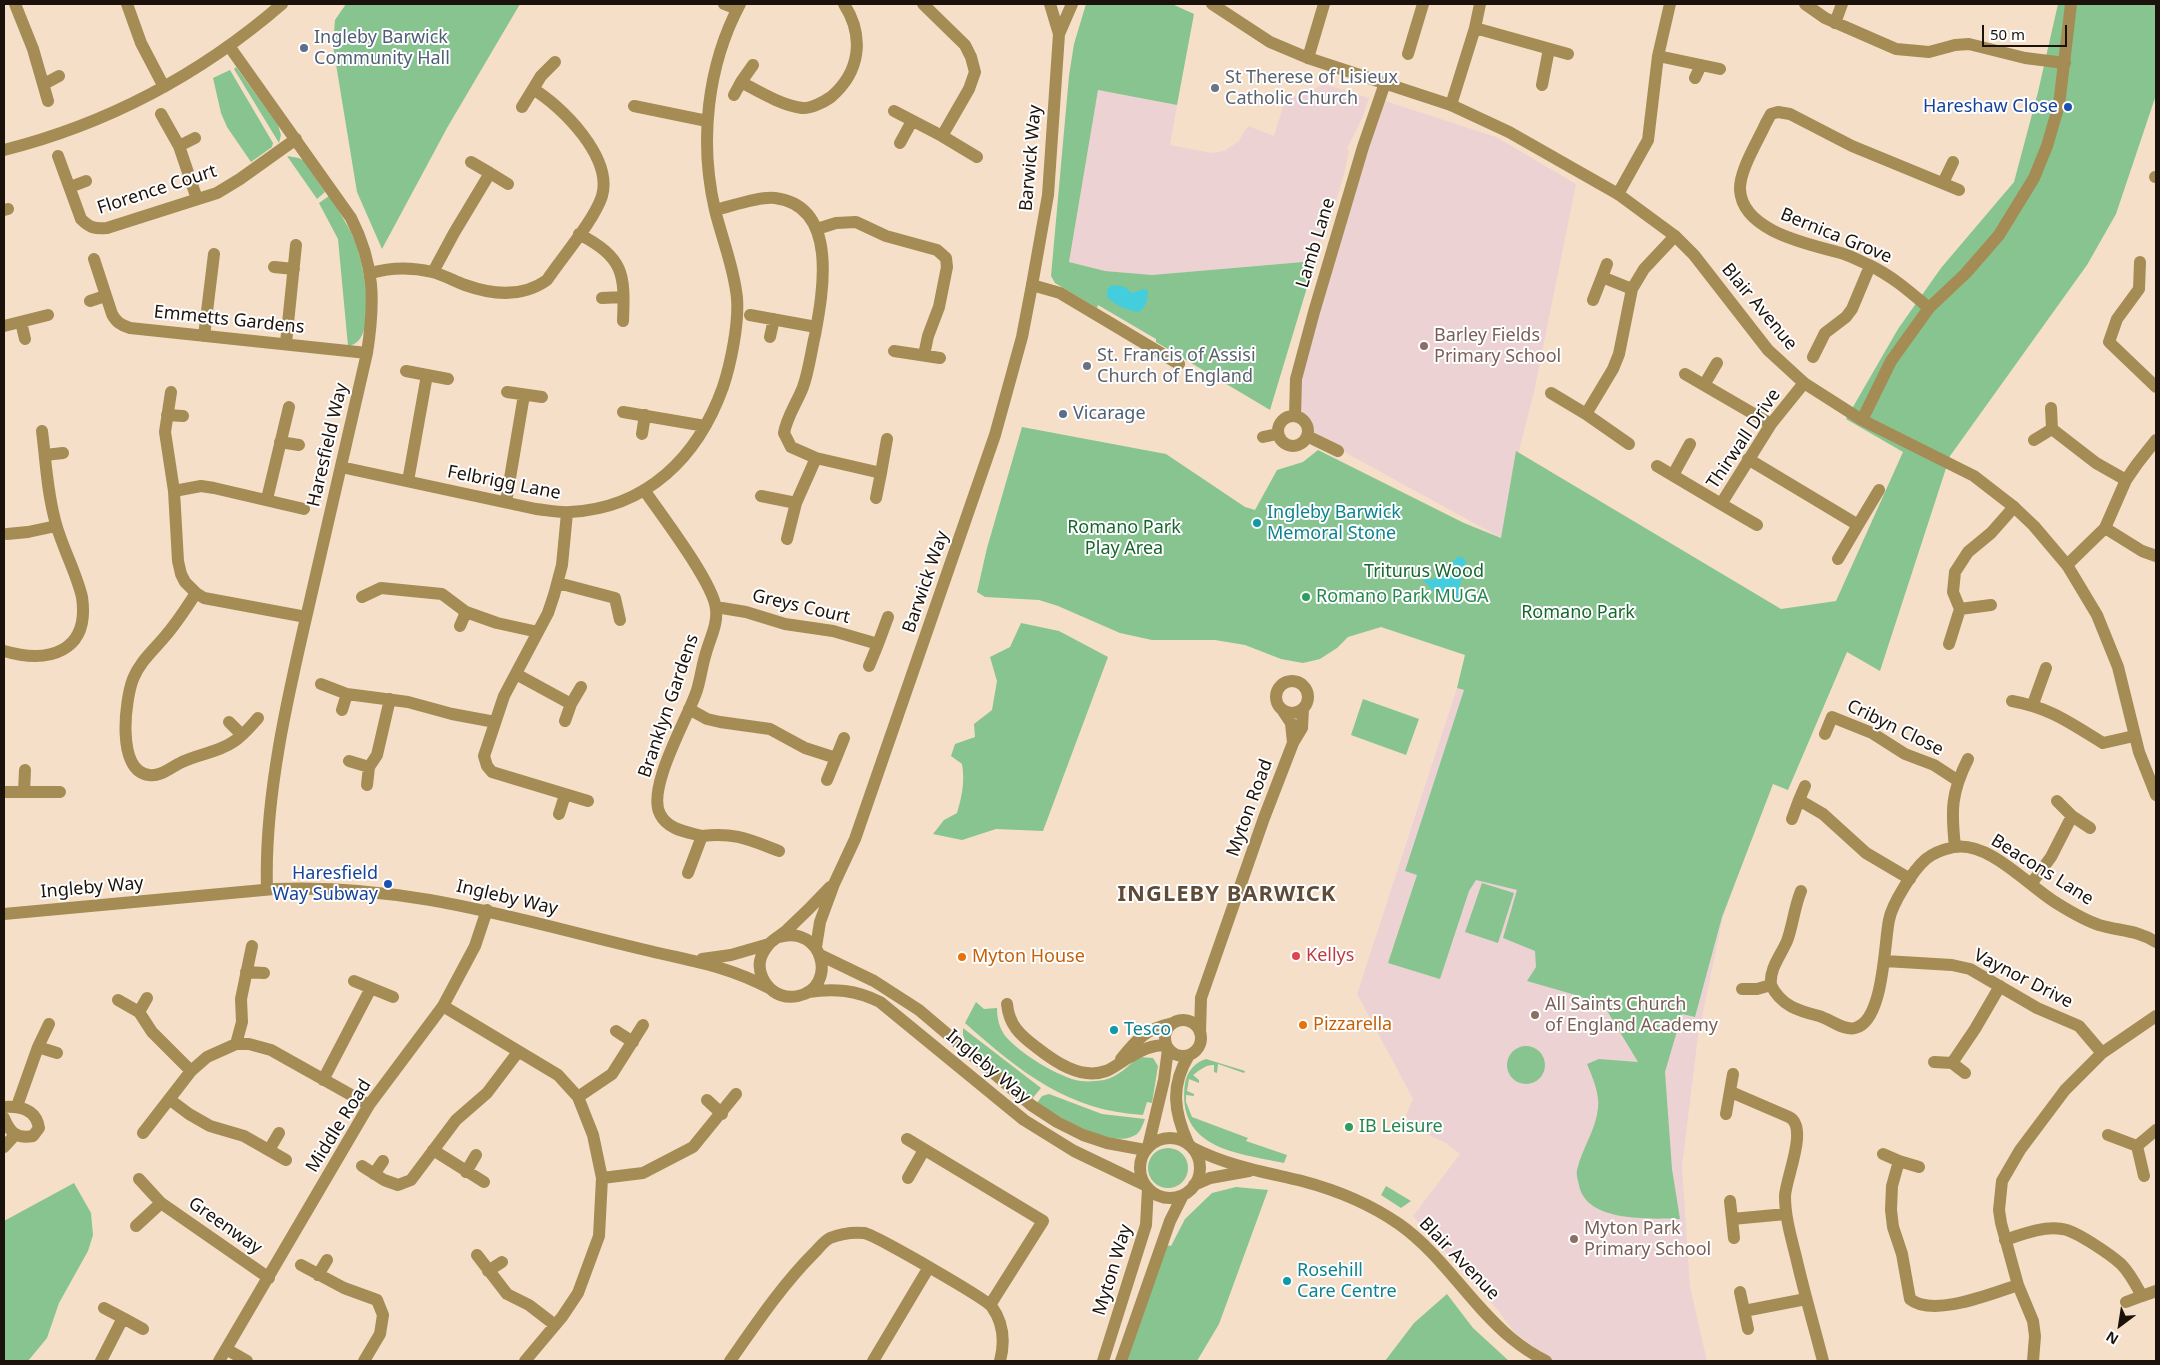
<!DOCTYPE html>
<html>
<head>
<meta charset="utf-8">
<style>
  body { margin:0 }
  #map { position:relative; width:2160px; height:1365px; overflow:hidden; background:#f6dfc9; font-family:"Noto Sans",sans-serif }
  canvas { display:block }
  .frame { position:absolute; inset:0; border:5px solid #1b130b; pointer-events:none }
  .north { position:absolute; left:2095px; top:1300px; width:50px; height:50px; -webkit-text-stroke:4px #fff; paint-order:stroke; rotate:211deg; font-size:14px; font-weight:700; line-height:20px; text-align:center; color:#1b130b }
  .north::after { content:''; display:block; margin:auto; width:18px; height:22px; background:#1b130b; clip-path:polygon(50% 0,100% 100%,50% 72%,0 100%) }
  .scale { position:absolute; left:1982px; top:25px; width:85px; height:22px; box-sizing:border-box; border:2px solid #1b130b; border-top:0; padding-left:6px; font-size:15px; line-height:18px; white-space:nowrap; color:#1b130b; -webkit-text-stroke:4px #fff; paint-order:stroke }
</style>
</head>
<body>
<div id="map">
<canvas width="2160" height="1365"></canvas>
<div class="frame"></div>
<div class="north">N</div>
<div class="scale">50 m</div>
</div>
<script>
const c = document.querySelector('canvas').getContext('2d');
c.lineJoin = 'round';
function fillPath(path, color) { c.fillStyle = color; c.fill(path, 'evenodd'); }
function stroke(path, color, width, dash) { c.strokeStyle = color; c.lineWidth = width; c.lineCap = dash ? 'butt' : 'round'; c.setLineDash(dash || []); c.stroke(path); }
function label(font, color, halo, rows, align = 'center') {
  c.font = font + ' "Noto Sans",sans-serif'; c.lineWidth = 4; c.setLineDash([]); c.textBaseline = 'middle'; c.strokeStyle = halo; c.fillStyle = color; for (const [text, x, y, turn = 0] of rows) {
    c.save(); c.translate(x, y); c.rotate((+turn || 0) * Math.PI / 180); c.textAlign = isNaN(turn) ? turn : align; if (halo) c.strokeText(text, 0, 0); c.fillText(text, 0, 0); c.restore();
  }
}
const education = new Path2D(`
  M1324,84l45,14 -6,18 -16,33 2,2 -5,24 -12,39 -16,37 -1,10 -163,14 -47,-4 -36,-9 29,-172 79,15 -7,40 42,8 12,-2 14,-9 10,-16 26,10 12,-39 16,-2z
  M1379,99l117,38 80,47 -42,208 -16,63 -17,83 -162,-89 -32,-13 1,-7 -3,-8 -10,-5 1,-37z
  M1457,688l315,96 -49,133 -25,119 -16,130 8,121 17,74h-154l-38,-28 -19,-25 -83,-92 47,-62 -14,-11 -35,-16 -5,-12 7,-16 -56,-105z`);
const green = new Path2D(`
  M346,4h174l-73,124 -65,121 -25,-57 -24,-146 2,-26z
  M1086,4h86l22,10 -17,91 -79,-15 -29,172 36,9 47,4 163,-14 -45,149 -114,-68v-3l-58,-34 -1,3 -42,-25 -4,-7 18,-200 5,-32z
  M2058,4h98v91l-40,119 -29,51 -137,191 -70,215 -33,-19 -59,138 -15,-6 -51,133 -27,100 -13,-3 -17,58 7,97 8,50c-30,-1 -94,4 -101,-34 -1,-5 -3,-11 -2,-15 5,-22 19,-40 21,-62 2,-14 -6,-32 -11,-44l12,-5 39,3 -32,-53 -27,-13 -52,-15 9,-14 -1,-16 -32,-13 14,-48 -41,-10 -7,11 -29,88 -52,-16 29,-88 -12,-4 59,-181 -7,-2 8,-33 -84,-28 -33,10 -11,11 -17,11 -17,4 -22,-4 -36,-14 -30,-5h-63l-32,-7 -62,-27 -19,-6 -54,-3 -8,-5 10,-44 35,-121 144,27 79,53 10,3 22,-40 26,-8 15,-12 146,73 37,15 15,-87 265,158 55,-8 67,-149 -57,-33 52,-90 43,-61 73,-86 24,-90z
  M236,67l42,58 3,10 -2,8 -45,-74z
  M230,70l43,73 -1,4 -21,15 -24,-35 -6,-14 -8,-35z
  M287,156l12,2 5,3 21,31 -8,7z
  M329,196c11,17 22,33 28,51 7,20 22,96 -9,99l-10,-107 -19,-36z
  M1021,623l38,8 49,26 -65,174 -47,-2 -34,11 -29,-6 11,-14 13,-7c5,-17 8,-31 5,-49l-11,-8 4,-12 20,-7 -1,-13 18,-14 5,-29 -7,-24 20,-10z
  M1363,699l56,20 -13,36 -55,-20z
  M1482,883l32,10 -16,50 -33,-11z
  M976,1002l8,7 13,-1c0,10 2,20 9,29 14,16 53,41 75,44 7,1 16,0 23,-1 14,-3 25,-15 35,-23l14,1 5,8 -6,37 -5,-1 -4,13c-75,-4 -124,-44 -178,-92z
  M963,1028l78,60 -9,11 -66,-56 -3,-8z
  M1507 1065a19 19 0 1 1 38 0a19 19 0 1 1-38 0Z
  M1206,1059l39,12 -1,2 -26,-9 -1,9 -3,-1v-7c-9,0 -14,5 -21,10l6,5v3l-10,-4 -2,12 7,3v2l-8,-1v7l6,15 56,21 -2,3 41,14 -3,8c-47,-10 -108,-14 -99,-80 2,-11 10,-21 21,-24z
  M1049,1094l53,20 43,5c-2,5 -4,11 -7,14 -22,20 -82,-18 -101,-30l5,-7z
  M1148 1168a20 20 0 1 1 40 0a20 20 0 1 1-40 0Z
  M74,1183l17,30 2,22 -5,16 -29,52 -12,35 -19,23h-24v-140z
  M1386,1186l25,15 -10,7 -20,-13z
  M1236,1187l32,3 -49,134 -22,37h-70l40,-116 4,1 14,-27 27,-26z
  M1447,1294l26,34 36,33h-124l29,-38z`);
const water = new Path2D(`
  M1112,285l13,2 7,6 12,-4 4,2c0,9 -2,15 -9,21 -13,-2 -22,-6 -32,-15v-7z
  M1459,556l7,4 -8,33 1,12 -28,-16 -9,-11 11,2z`);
const minor = new Path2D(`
  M15,4l18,45 15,52
  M127,4l14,39 23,44
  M724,4l13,5
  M1805,4l20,14 71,31 33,3 26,-7 14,-1 56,14 40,5
  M1835,23l7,-19
  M1475,28l93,26
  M229,46l122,172c24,47 24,84 16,135 -19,84 -39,168 -58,252 -21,90 -45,192 -42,284
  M1408,54l15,-50
  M1658,56l62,13
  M1308,58l16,-54
  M753,65l-12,17c19,10 40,23 61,26 8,1 22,-6 29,-11 29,-25 34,-60 13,-93
  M1695,78l6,-13
  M44,84l15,-8
  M1542,85l7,-36
  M734,95l7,-13
  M1451,105l24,-77 5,-24
  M634,106l73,15
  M522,107l19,-31 14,-14
  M894,111l48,25 27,-47 6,-17 -4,-15 -6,-12 -42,-41
  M161,114l18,32 18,53
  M942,136l35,21
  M900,143l12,-22
  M179,146l16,-8
  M4,150c103,-26 197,-76 278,-146
  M58,156l23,63c9,9 14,10 26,9l110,-35 23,-14 56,-40
  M471,162l19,11
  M2155,177h1
  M1943,183l10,-21
  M70,187l16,-6
  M1618,194l30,-54 10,-84 12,-52
  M4,210l4,-1
  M715,210c17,-4 45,-14 60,-12 64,8 48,94 40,137 -4,17 -6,35 -12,52 -6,16 -16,29 -19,46l7,14 25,11 -20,45 -9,36
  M817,229l19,-6 20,-1 30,14 51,14 9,8 1,9 -8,40 -11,29 -4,19
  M579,234c45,24 46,39 44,87
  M94,259l18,55c4,8 9,11 18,14l237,25
  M2140,262l-1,27 -22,30 -8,23 47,45
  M274,267l20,2
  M433,272l21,-39 36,-60 18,11
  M371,273c21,-6 40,-6 61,-1 12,3 22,9 33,13 28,10 57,13 82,-5 14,-21 48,-61 55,-84 11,-38 -39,-89 -69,-107
  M1602,277l5,-13
  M1032,285l28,8 119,71
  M602,298l21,-1
  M1593,300l9,-23 30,12
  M90,301l15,-5
  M1929,308c-20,-17 -37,-32 -60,-43 -9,-4 -18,-9 -28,-12 -32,-9 -98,-21 -101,-63 -1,-19 18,-49 26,-67l5,-9 7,-2 12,2 62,32 107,44
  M750,315l66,12
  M21,322l4,17
  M4,326l44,-11
  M204,336l10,-82
  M770,337l4,-18
  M286,343l10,-98
  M894,351l46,7
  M1813,357l12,-24 21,-16 6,-8 18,-43
  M406,371l42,8
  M1685,374l86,50
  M1704,385l13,-22
  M171,392l-6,40 9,59 4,70 3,13 4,8 11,11 8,5 102,19
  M507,392l35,5
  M1551,393l35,21
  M2051,408l1,21 44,34 30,17
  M623,412l82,14
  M167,415l16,1
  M1278 431a15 15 0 1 1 30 0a15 15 0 1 1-30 0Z
  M1295,416l1,-37 18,-67 49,-165 22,-64
  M642,434l3,-19
  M1307,436l31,15
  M1263,437l14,-3
  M2034,440l18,-11
  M280,442l19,3
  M1629,444l-43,-30 27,-45 6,-15 13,-65 12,-20 31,-33
  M45,455l18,-2
  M816,458l65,15 6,-34
  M1748,459l110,66 21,-35
  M1657,466l64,38 50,-80 33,-41
  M341,467l195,42c11,1 23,4 34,3 77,-4 128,-55 153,-125 8,-24 16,-64 14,-89 -3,-31 -15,-59 -22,-88 -16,-68 -8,-144 25,-206
  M1673,475l17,-31
  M408,481l19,-106
  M644,490c17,24 70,94 72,119 2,15 -6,29 -10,44 -4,12 -5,24 -9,37 -8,26 -51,98 -37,124 8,16 27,18 42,22l-14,37
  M174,491l27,-5 13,2 90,21
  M761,496l35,7
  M876,498l5,-25
  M267,499l22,-92
  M506,502l18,-107
  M1721,504l36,21
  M567,513l-5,52 -8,30 -6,18 -44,83 -20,60 3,10 5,6 96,29
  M2105,528l37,23 14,5
  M7,534l21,-2 28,-6
  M1838,559l20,-34
  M2067,565l38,-37 21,-48 11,-16 19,-24
  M558,583l57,15 5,22
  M196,593c-9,14 -18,28 -29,41 -12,15 -27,27 -34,45 -8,21 -17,92 16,96 11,2 21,-7 31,-12 17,-9 37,-10 53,-21 10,-6 17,-15 25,-24
  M362,597l19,-9 61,6 24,18 31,11 41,9
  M716,607l30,5 39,12 48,7 45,13 10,-27
  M1960,609l31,-4
  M460,626l6,-14
  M1949,644l11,-35 -7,-17 2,-20 13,-20 23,-19 23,-26
  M4,651c45,13 86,1 78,-54 -6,-25 -19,-48 -26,-73 -9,-31 -10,-62 -14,-93
  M869,666l9,-22
  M516,674l55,30
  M1276 697a16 16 0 1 1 32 0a16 16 0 1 1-32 0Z
  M321,684l26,10 61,8 44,12 43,8
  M2012,701c39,7 58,22 91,42l31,-7
  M2033,704l13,-36
  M689,709l18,10 13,3 50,7 35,19 31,10 8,-20
  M342,710l5,-16
  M1283,711l8,12 2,20
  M565,721l6,-17 10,-17
  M229,722l13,13
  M1825,734l7,-17 40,16 33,21 29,11 23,15
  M349,761l20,6
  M827,780l9,-22
  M367,785l2,-18 8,-12 13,-56
  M4,792h56
  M24,792l1,-22
  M1799,800l6,-14
  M2057,801l15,15
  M559,814l6,-19
  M1792,819l7,-19 24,14 43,39 44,26
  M702,836c33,-4 48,4 77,15
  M1955,847c-4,-37 -4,-54 13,-88
  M2031,884l20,-27 21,-41 18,12
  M1885,961l67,4 18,4 67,39 42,18 23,27
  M246,972l18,1
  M1771,985c-2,-16 10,-30 16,-44 6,-16 7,-33 14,-50
  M371,988l22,9
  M1742,989h15l14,-4c10,21 28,26 48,31 11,3 25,15 36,12 29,-7 29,-84 34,-108 3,-16 24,-50 37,-61 7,-6 19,-10 28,-12 36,-6 75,40 104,57 13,8 26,16 41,21 20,6 39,5 57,17
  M118,1000l21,12 13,20 39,39
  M1007,1004c2,21 13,31 29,43 19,15 45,33 70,24 8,-3 16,-10 24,-14 12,-7 21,-12 36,-12
  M443,1006l115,69 20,22 15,38 9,43 -3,58 -21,57 -16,24 -37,44
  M139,1012l8,-14
  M1165 1038a18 18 0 1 1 36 0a18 18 0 1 1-36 0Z
  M616,1031l17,11
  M1200,1033l1,-35 63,-180 29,-75 9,-15 1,-19
  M236,1044l6,-22 -1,-23 11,-53
  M38,1047l19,6
  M1121,1059c17,-21 25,-30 52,-36
  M1934,1062l18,1
  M1965,1073l-13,-10 23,-34 25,-43
  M323,1080l48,-92 -17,-7
  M1731,1092l58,25c20,10 -3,60 -4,79 0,21 6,41 11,61 8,35 18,69 27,104
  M578,1097l34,-23 31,-49
  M169,1099l20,15 21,12 34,10 42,24
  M707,1100l15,14
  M17,1106l21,-59 11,-23
  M4,1107c16,-1 32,2 35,21l-6,8c-16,3 -23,-3 -29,-18
  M1726,1114l7,-40
  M143,1133l48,-62 16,-14 29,-13h13l22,6 98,55
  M2108,1135l29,11
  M907,1139l136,82 -53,84
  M1188,1143c-14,-31 -18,-57 1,-88
  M4,1147l11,-12
  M1148,1147l16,-67 4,-31
  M269,1150l10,-17
  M433,1150l51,32
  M1883,1154l16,7
  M362,1166l22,14 14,5 13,-5 45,-60 31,-27 31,-41
  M1919,1167l-20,-6 -7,25 -1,24 2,17 9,27 8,45c23,19 83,-6 108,-14
  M466,1172l10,-17
  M374,1174l9,-13
  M2144,1176l-7,-30 19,-16
  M602,1178l41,-5 50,-26 43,-53
  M908,1178l16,-28
  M139,1179l22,24 108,75
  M1730,1201l4,37
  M1732,1219l54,-5
  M136,1226l25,-23
  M2005,1240c18,-6 38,-14 57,-11 13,1 49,26 59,35 9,9 15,21 21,32l-16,6
  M477,1255l30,39 22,11 26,20
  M301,1265l43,23 33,12 6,15 -3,19 -16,27
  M488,1271l14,-9
  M318,1275l9,-15
  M1740,1292l8,37
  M2142,1296l14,-5
  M104,1308l19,10
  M1744,1311l62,-12
  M226,1349l21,12
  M101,1361l22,-43 20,11
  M219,1361l150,-256 74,-99 32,-60 12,-36
  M730,1361c26,-37 52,-76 84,-108 5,-5 10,-12 16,-15 10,-4 23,-6 34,-5 11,2 121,65 128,74 12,17 13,35 8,54
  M873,1361l56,-94
  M2033,1361l2,-25 -2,-15 -15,-36 -17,-62 -2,-13 3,-29 18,-31 45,-60 37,-37 54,-37`);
const tertiary = new Path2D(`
  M1050,4l9,30
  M1212,4l58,38 38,16 143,47 58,27 109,62 57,42 19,19 74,95 36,33 58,37 112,56 40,31 20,19 33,39 30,50 21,52 21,85 17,43
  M1862,420l29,-59 38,-53 37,-35 33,-38 35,-57 13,-32 12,-41 12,-101
  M4,914l270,-25c135,-6 248,32 376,62 46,11 77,15 119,37
  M779,937c44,-13 60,50 19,59 -9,2 -18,0 -25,-5 -9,-7 -15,-19 -13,-30 1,-6 5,-12 9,-17 5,-5 12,-9 18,-14 15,-14 29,-28 43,-43
  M816,947l4,-25 14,-38 21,-45 140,-404 27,-98 10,-52 16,-90 11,-161 13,-30
  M820,955l54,26 45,29 112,95 26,17 26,13 24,8 38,7
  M702,959l29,-4 38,-11
  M808,992c26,-4 48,-2 72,10l144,118 50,31 71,34
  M1140 1168a30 30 0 1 1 60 0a30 30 0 1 1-60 0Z
  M1193,1148c35,18 72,24 109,33 34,9 68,23 97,43 44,31 71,80 112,114 11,9 23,17 35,23
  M1194,1185l16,-7 39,-7
  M1103,1361l43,-136 2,-37
  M1121,1361l49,-140 13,-26`);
const markers = [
  [304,48,5,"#5c6f8a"],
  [1215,88,5,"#6b7280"],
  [2068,107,5,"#1a4fb4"],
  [1424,346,5,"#8d6e63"],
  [1087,366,5,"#6b7280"],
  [1063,414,5,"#5c6f8a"],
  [1257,523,5,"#0f9aa8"],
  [1306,597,5,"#2e9e5b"],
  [388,884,5,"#1a4fb4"],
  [1296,956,5,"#e0444e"],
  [962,957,5,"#e8710a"],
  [1535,1015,5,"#8d6e63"],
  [1303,1025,5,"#e8710a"],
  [1114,1030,5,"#0f9aa8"],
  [1349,1127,5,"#2e9e5b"],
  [1574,1239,5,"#8d6e63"],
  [1287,1281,5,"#0f9aa8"]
];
const serviceNames = [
  ["Ingleby Barwick",314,38],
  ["Community Hall",314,59],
  ["Vicarage",1073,414]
];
const worshipNames = [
  ["St Therese of Lisieux",1225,78],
  ["Catholic Church",1225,99],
  ["St. Francis of Assisi",1097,356],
  ["Church of England",1097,377]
];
const transitNames = [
  ["Hareshaw Close",2058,107],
  ["Haresfield",378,874],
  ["Way Subway",378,895]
];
const streetNames = [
  ["Barwick Way",1031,158,-85],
  ["Florence Court",157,190,-18],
  ["Bernica Grove",1836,236,22],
  ["Lamb Lane",1316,243,-73],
  ["Blair Avenue",1759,307,50],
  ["Emmetts Gardens",229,320,6],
  ["Thirwall Drive",1744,439,-56],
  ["Haresfield Way",328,445,-77],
  ["Felbrigg Lane",504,483,11],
  ["Barwick Way",926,582,-71],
  ["Greys Court",801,607,13],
  ["Branklyn Gardens",669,706,-71],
  ["Cribyn Close",1895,728,26],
  ["Myton Road",1250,808,-70],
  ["Beacons Lane",2042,870,32],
  ["Ingleby Way",92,888,-5],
  ["Ingleby Way",507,898,13],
  ["Vaynor Drive",2023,979,27],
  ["Ingleby Way",988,1067,40],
  ["Middle Road",339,1126,-58],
  ["Greenway",225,1226,35],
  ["Blair Avenue",1459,1259,46],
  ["Myton Way",1113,1270,-73]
];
const educationNames = [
  ["Barley Fields",1434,336],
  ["Primary School",1434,357],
  ["All Saints Church",1545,1005],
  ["of England Academy",1545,1026],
  ["Myton Park",1584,1229],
  ["Primary School",1584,1250]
];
const cultureNames = [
  ["Ingleby Barwick",1267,513],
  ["Memoral Stone",1267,534],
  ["Tesco",1124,1030],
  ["Rosehill",1297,1271],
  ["Care Centre",1297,1292]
];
const parkNames = [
  ["Romano Park",1124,528],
  ["Play Area",1124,549],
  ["Triturus Wood",1424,572],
  ["Romano Park",1578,613]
];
const leisureNames = [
  ["Romano Park MUGA",1316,597],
  ["IB Leisure",1359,1127]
];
const healthNames = [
  ["Kellys",1306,956]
];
const foodNames = [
  ["Myton House",972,957],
  ["Pizzarella",1313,1025]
];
const districtNames = [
  ["INGLEBY BARWICK",1227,895]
];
fillPath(education, '#edd2d4');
fillPath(green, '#87c48f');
fillPath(water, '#44cddc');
stroke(minor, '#a48c54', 12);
stroke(tertiary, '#a48c54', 12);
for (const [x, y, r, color] of markers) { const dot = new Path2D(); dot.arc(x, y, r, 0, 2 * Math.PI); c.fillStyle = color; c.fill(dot); stroke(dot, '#fff', 2); }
label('18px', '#4e5e75', '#fff', serviceNames, 'left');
label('18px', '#5b616d', '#fff', worshipNames, 'left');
label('18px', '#164399', '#fff', transitNames, 'right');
label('18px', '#1b130b', '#fff', streetNames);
label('18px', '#785e54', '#fff', educationNames, 'left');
label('18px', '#0d838f', '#fff', cultureNames, 'left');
label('18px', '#17662d', '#fff', parkNames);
label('18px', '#27864d', '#fff', leisureNames, 'left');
label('18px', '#be3a42', '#fff', healthNames, 'left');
label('18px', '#c56008', '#fff', foodNames, 'left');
c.letterSpacing = '1px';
label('bold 22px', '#5e4b38', '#fff', districtNames);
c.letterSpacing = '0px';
</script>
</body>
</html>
